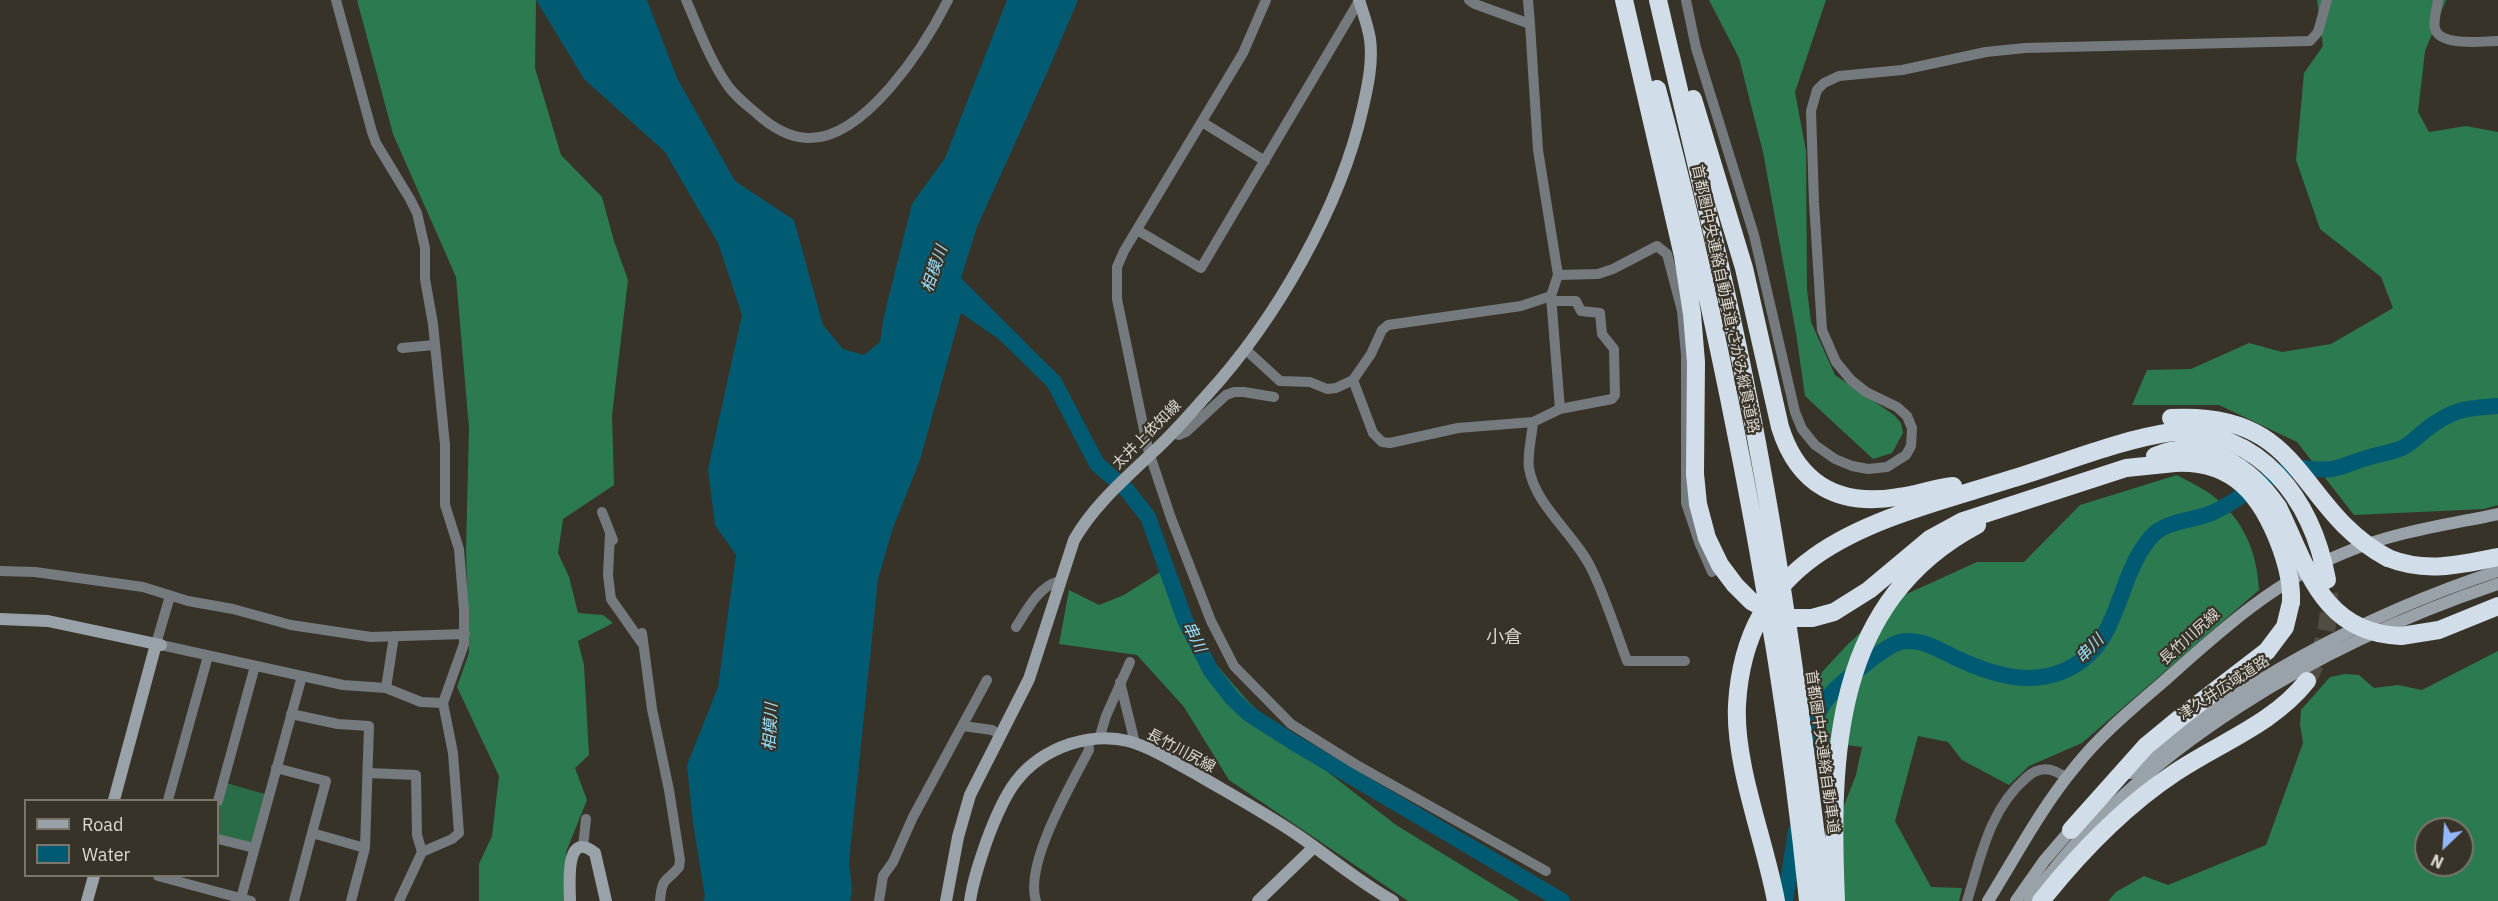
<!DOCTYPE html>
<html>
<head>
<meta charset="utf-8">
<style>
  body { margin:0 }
  #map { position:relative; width:2498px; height:901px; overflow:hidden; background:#383328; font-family:"IBM Plex Sans",sans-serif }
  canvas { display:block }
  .legend { position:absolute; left:24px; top:799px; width:195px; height:78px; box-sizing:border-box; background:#383328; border:2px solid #7a766c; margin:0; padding:8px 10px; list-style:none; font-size:18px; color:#dddad3 }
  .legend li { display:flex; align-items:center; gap:12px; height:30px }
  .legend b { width:30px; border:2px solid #7a766c }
  .north { position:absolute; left:2414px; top:817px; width:60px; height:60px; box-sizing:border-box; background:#383328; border:2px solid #7a766c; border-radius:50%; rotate:205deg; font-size:16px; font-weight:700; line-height:24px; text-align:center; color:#dddad3 }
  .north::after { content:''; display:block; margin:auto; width:21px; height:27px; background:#93b7fd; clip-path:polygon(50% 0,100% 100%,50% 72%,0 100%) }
</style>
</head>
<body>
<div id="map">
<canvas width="2498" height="901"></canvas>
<ul class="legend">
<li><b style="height:8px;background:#9aa2a9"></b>Road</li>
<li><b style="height:16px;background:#005b72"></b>Water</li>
</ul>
<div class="north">N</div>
</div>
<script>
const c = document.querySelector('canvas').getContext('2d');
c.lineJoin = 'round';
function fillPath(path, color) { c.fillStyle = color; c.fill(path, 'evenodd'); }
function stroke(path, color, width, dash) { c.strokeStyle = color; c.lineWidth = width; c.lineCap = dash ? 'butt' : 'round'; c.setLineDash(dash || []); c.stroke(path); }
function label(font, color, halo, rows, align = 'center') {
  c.font = font + ' "IBM Plex Sans","Noto Sans JP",sans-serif'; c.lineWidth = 4.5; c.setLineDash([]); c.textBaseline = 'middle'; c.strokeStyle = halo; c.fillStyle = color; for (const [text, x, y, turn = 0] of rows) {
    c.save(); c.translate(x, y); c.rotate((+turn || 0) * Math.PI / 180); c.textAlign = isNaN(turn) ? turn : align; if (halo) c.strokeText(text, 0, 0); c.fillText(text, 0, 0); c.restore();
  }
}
const green = new Path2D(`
  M223,782l45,13 -14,53 -36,-9v-38z`);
const forest = new Path2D(`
  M357,0h179l-1,68 26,87 41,42 12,44 14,39 -16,135 2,70 -51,34 -5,34 11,24 9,36 25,2 10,8 -35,18 6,24 5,90 -14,13 12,32 -21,52 1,49h-88v-37l13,-28 7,-60 -42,-89 12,-34 -3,-104 3,-121 -13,-151 -63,-143z
  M1709,0h117l-31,92 11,59 1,139 4,32 24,53 59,40 7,8 2,10 -11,20 -19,6 -68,-63 -9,-63 -33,-181 -24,-94z
  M2317,0h129l-21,51 -7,61 11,20 37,-6 32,6v373l-14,4 -130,6 -57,-73 -78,-37h-87l15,-35 44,-1 58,-26 33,9 49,-8 62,-36 -12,-31 -61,-48 -24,-69 8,-87 19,-27z
  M2177,475c12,7 26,13 36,21 31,24 44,56 46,94l-177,153 -53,23 -20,19 -47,-25 -14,-18 -30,-6 -23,85 36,66 31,1 -3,13h-130l-3,-49 30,-77 6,-28 -64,-8 -1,-40 51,-55 52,-47 77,-35h47l56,-57z
  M1165,569l43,86 38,44 43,43 107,83 124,76h-112l-179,-121 -45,-73 -47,-52 -78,-11 10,-54 30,15 25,-10z
  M2498,651v250h-390l8,-9 28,-16 24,9 98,-40 37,-102 -3,-18 1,-15 29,-33 15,-3 14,1 15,13 24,-3 24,5zM2426,829h36v36h-36z`);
const water = new Path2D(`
  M536,0h111l30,78 58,103 59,39 29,105 20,24 21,6 16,-13 4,-26 28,-112 33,-46 62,-158h71l-28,66 -73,161 -16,51 64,64 -9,9 -55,-38 -41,147 -27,68 -15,51 -29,283 3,28 -2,11h-147l2,-4 -12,-74 -6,-58 31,-78 18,-132 -21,-30 -7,-56 34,-154 -24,-72 -53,-91 -81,-73z`);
const river = new Path2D(`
  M1003,332l51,50 43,82 29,25 22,28 37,103 26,51 21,27 17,16 44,28 269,159
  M1807,750c11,-45 16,-52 52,-81 12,-9 27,-23 41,-27 20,-5 39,8 56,16 32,15 70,28 105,14 62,-24 52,-91 90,-135 13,-16 40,-16 58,-23 27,-10 47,-33 74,-43 17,-7 32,1 49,-2 12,-2 23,-8 35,-11 11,-4 24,-5 35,-10 9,-4 17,-13 25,-19 26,-20 39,-21 71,-23
  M1785,901l11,-70`);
const highwayTunnel = new Path2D(`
  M2307,681c14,-27 24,-56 22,-88`);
const street = new Path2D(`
  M336,0l36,132 4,11 34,56 7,14 8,35v31l8,45 12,121v60l14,44 5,61v34l-21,59 10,50 6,80 -7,6 -30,13 -23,49
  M686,0c12,27 23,58 40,83 7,11 18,20 29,29 14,13 31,25 52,26 57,3 118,-92 141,-138
  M1266,0l-23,53 -119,198 -7,16v32l31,150 23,69 40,103 23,45 57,58 64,40 191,107
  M1528,0l2,24
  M1686,0l10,48 58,187 41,177 7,17 13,16 20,14 17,7 16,3 19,-2 19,-12 5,-9 1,-18 -5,-12 -10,-9 -31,-15 -15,-12 -15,-18 -14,-32 -8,-128 -3,-91 6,-21 7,-7 15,-7 63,-6 84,-18 39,-4 285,-7 8,-9 9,-32
  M2438,0c-1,9 -5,20 -3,29 6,18 48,12 63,12
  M1202,122l63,39
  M1137,230l64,38 158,-267
  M1558,275l40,-1 15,-5 44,-23 10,8 15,57 4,44v148l13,39 13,30
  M1551,301h25l5,10 19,2 2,21 12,15 1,46 -3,4 -52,10
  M402,348l32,-3
  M1245,349l35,32 30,1 17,7 9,-1 17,-8 18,-26 11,-24 6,-5 133,-19 30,-10
  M1353,380l20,53 9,9 8,1 68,-15 75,-6 27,-13 -9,-113 7,-21 -20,-125 -8,-126 -55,-20 -6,-4
  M1533,422c-1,15 -6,32 -4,46 6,38 47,67 63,102 14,29 24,61 35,91h58
  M1172,433l7,2 7,-3 40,-37 8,-3h10l30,5
  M602,512l11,28
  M610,534l-2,41 3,24 31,44
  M0,571l35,1 108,15 45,14 45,8 58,16 80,12 94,-3
  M1016,627c11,-17 22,-40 43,-46
  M642,633l10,76 17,81 11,70 -1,7c-13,16 -17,9 -19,34
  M156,644l14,-48
  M161,645l182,40 43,3 35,14 22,1
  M1120,682l15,61
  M386,688l8,-52
  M291,714l47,10 31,2 -4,122 -14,53
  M963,726l29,4 8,5
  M1099,739l7,-23 24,-54
  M276,768l50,13 -14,52 53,15
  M368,773l48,2 1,60 5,17
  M168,800l40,-144
  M218,801l37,-135
  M218,839l36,9
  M583,847l3,-28
  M158,876l93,25
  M241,898l61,-222
  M294,901l18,-68
  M879,901l4,-25 10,-14 20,-45 74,-137
  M1036,901c-12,-37 35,-116 53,-151l-1,-10
  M1967,901c14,-44 22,-91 59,-123 13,-12 26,-11 40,0`);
const secondary = new Path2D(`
  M0,619l48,2 113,24
  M2130,773c109,-90 234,-158 368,-202
  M114,800l42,-156
  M87,901l7,-25
  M570,901c0,-14 -6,-73 25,-48l11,48
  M946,901l12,-64 12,-42 59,-116 45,-139c20,-35 50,-60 79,-88 19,-17 36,-37 53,-56 69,-75 135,-189 157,-289 5,-22 10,-45 7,-68 -2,-13 -7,-26 -11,-39
  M970,901c3,-21 10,-41 17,-61 17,-46 33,-79 83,-96 19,-6 39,-8 58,-3 25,7 47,22 70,34 34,20 69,39 101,61 32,22 60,46 94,65
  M1258,901l56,-54
  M1988,901c28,-45 53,-93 87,-134 25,-32 57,-58 88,-85 56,-50 110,-100 181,-129 49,-21 102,-28 154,-39
  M2016,901l28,-40 30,-35
  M2030,901c108,-154 293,-258 468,-317`);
const highway = new Path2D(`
  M1624,0l59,256 9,58 4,48 -1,112 3,30 9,34 13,27 15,20 16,16 22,12 19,5h20l22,-6 35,-22 61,-51 33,-18 163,-53 49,-5
  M1658,0c35,153 74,305 102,459 27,146 46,294 64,442
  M1657,89c28,102 51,206 72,309 34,166 62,334 79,503
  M1693,99l51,169 36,159c18,58 59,80 118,70 18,-2 36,-9 55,-11
  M2155,456c50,-21 96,12 123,51
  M2388,558c37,15 72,7 110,-1
  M2401,636l38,-6 59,-24
  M2071,830l75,-84 34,-28 87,-67 18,-24 6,-25
  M1776,901c-11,-60 -42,-136 -39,-196 9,-162 148,-186 274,-226 53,-16 107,-39 161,-47
  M1836,901c-6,-144 -4,-299 141,-376
  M2041,901c39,-49 82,-94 135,-129 45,-30 97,-48 131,-91`);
const highwayBridge = new Path2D(`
  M2171,418c136,-7 123,89 217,140
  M2172,432c89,-2 140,67 155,148
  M2175,463c59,-3 87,33 106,85 6,17 11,36 10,54
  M2278,507c29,59 43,126 123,129`);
const streetNames = [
  ["首都圏中央連絡自動車道;さがみ縦貫道路",1725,299,78],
  ["太井上依知線",1147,435,-45],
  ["長竹川尻線",2190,637,-42],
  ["津久井広域道路",2224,688,-33],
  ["長竹川尻線",1181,751,28],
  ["首都圏中央連絡自動車道",1822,752,82]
];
const waterNames = [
  ["相模川",935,269,-71],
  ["串川",1194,637,64],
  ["串川",2090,649,-46],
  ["相模川",771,727,-87]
];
const quarterNames = [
  ["小倉",1504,638]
];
fillPath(green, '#2b6c48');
fillPath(forest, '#2c7a50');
fillPath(water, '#005b72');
stroke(river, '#005b72', 16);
stroke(highwayTunnel, '#514c42', 18, [18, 9]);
stroke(street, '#757a7f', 10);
stroke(secondary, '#9aa2a9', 12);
stroke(highway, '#d1dde8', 18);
stroke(highwayBridge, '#d1dde8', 18);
label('15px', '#dddad3', '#383328', streetNames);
label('italic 16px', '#98e0f9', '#383328', waterNames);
label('18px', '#dddad3', '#383328', quarterNames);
</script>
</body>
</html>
